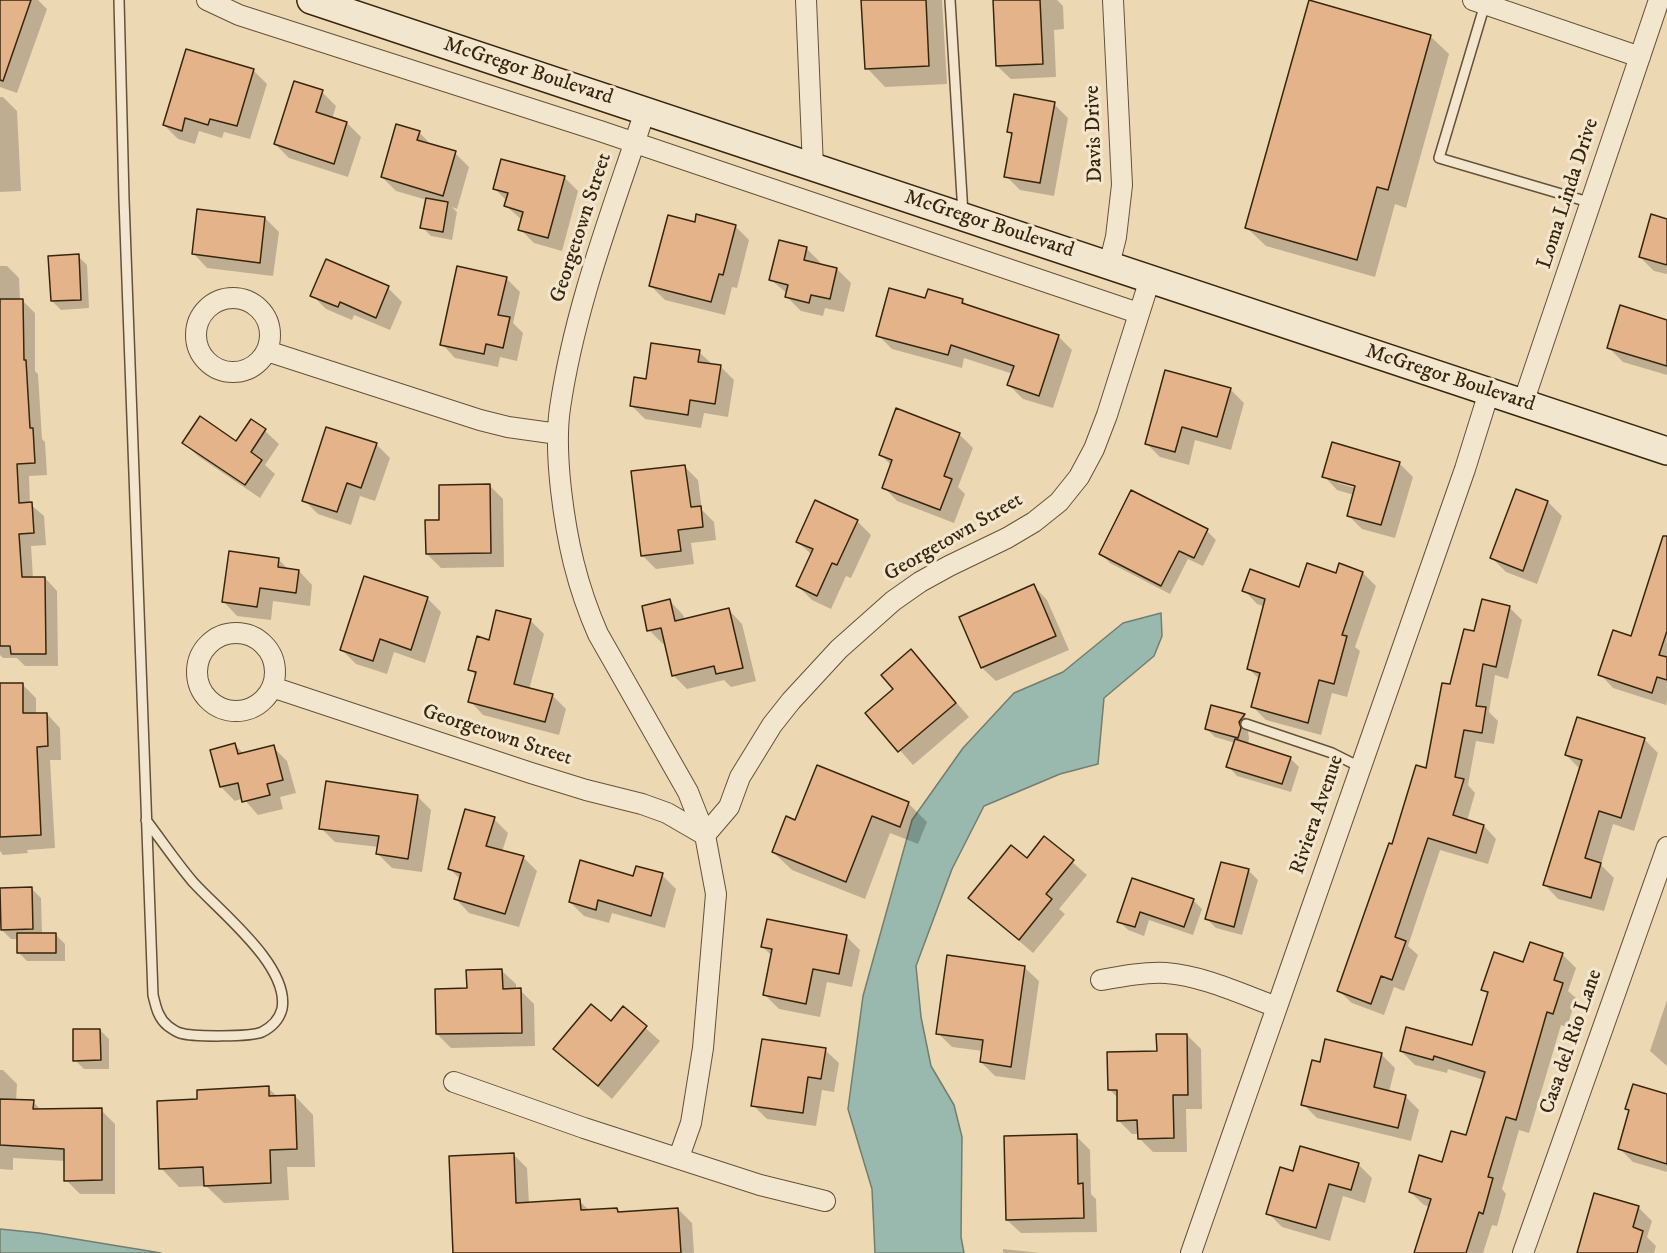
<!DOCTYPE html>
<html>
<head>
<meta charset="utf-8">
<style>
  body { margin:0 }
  canvas { display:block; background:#edd8b4 }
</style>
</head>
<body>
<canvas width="1667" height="1253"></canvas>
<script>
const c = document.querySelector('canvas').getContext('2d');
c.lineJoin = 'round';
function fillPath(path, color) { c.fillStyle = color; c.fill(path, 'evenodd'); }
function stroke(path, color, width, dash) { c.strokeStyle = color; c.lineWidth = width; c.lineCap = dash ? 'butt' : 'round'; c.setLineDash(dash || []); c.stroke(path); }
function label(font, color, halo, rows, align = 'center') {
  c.font = font + ' "IM FELL DW Pica",serif'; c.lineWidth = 6; c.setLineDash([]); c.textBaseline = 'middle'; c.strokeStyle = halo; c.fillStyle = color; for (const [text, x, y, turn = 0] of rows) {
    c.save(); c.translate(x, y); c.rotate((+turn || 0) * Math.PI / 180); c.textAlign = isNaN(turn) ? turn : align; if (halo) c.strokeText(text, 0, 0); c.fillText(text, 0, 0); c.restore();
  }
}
const water = new Path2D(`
  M1161,613l1,23 -8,20 -50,42 -6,66 -38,10 -76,32 -32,63 -36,97 5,51 10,49 23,39 8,32 -1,100 3,16h-89l-3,-64 -24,-80 15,-113 49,-176 51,-72 51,-55 49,-21 60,-49z
  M0,1229l39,4 122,20h-161z`);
const shadow = new Path2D(`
  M0,0h38l9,9 -30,84 -17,-6z
  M863,0h79l5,84 -62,3 -18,-19z
  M994,0h63l6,6 1,23 -10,1 2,47 -45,2 -14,-13z
  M1430,36l19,18 -43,154 -11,-4 -20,73 -109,-31 -19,-18z
  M253,70l14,14 -17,55 -26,-7 -2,6 -23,-7 -4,13 -17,-5 -14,-14z
  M322,92l14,14 -4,13 15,4 14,14 -13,40 -59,-19 -14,-14z
  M0,97h3l14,14 4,80 -21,1z
  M1054,104l14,14 -14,78 -34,-6 -14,-14 7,-40 -5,-5z
  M419,132l14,15 22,6 14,14 -12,42 -5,-2 5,5 -5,28 -21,-4 -9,-9 5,-27 -31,-9 -14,-14z
  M564,177l14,14 -16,60 -28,-8 -14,-14 2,-9 -16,-14 1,-5 -12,-12z
  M265,218l14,14 -6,44 -66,-8 -13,-14z
  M1667,220v54l-13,-3 -14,-14z
  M696,223l39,3 14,14 -12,48 -5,-1 -7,28 -60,-15 -14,-14z
  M806,248l14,14 -1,3 18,4 14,14 -7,29 -19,-4 -2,8 -22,-5 -14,-14 1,-3 -17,-14z
  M78,256l9,9 2,43 -28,2 -9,-9z
  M327,261l61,27 14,14 -12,28 -36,-15 -2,5 -26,-11 -14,-14z
  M0,266h7l12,12 1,22h2l13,13v58l3,3 4,65 3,3 2,33 -18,1 1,28 14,12 2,29 -15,1 2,32h12l12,13 1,75h-33l-8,-8h-14l-3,-3z
  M506,278l14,14 -7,31 10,10 -6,28 -17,-4 -2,10 -43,-9 -13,-14z
  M927,300h35l7,7 89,29 14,14 -19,58 -30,-9 -14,-14 4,-11 -49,-16 -2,10 -70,-19 -14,-14z
  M1667,321v54l-44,-13 -14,-14z
  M699,352l14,13 7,1 14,14 -6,37 -24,-4 -3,15 -56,-9 -14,-14 16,-25z
  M1230,389l14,14 -13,47 -36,-10 -6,25 -29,-8 -14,-14z
  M251,421l14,10 14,13 -14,21 10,9 -15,24 -62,-42 -14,-13h53z
  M959,434l14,14 -15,39 7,7 -11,29 -57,-22 -13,-14 8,-21 -11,-11z
  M376,444l14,14 -15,43 -15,-5 -9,29 -33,-11 -14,-14z
  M1399,463l14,14 -18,61 -33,-9 -14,-14 6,-20 -17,-5 -13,-14zM1338,480l25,7 -1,3 -24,-7z
  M684,466l14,14 4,30 12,12 2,18 -25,3 3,21 -38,5 -14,-14z
  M489,485l14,14 1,68 -63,1 -14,-14 14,-32z
  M1516,491l32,11 14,14 -25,68 -31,-12 -14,-14z
  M857,521l14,14 -20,43 -5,-2 -15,33 -19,-9 -14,-14 14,-31 -14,-13z
  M1207,531l9,9 -13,26 -15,-7 -18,35 -60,-31 -9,-9z
  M1667,540v161l-1,4 -53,-17 -13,-14 32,-36z
  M278,559l11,11 10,1 13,14 -2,21 -37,-5 -2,19 -34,-4 -13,-14z
  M1363,573l13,13 -21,61 5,4 -13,46 -15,-4 -11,42 -55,-15 -13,-13 7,-27 -11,-11 16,-62 -8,-3 -13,-14 56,-1 37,-14z
  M1034,586l13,14 22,50 -73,31 -14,-13 -21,-51z
  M427,598l14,14 -16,51 -31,-11 -7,22 -31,-10 -14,-14z
  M670,601l13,14 2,5 44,-10 13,14 14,57 -25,6 -7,-7 -37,9 -14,-14 -7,-32 -3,1 -14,-14z
  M1483,601l27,7 12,12 -14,59 -13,-4 -6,37 9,9 -4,23 -18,-3 -8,44 7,8 -8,28 17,5 12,13 -8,25 -48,-14 -32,96 10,9 -14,36 -10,-4 -10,28 -32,-12 -13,-12 54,-145 34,-76 24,-84 24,-53z
  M530,620l14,14 -15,56 23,5 14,14 -7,26 -76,-20 -13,-14 6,-25 -6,-7 20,-27z
  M924,665l45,52 -56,48 -46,-52z
  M0,684h22l14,14v17l11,-1 13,14 1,32h-11l5,88 -28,2 1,3 -25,2 -3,-4z
  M1213,707l31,9 9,9 -5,7 1,6 -1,7 42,13 9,9 -8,25 -54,-16 -9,-10 7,-23 -20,-6 -9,-9z
  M1644,739l14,14 -24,78 -21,-7 -12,41 13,13 -10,33 -46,-12 -13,-14 35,-116 -14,-14z
  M235,745l9,9 29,-7 14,14 9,32 -16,4 3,12 -25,6 -15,-17 -8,3 -14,-14z
  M818,767l91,37 18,18 -9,22 -28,-11 -25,66 -73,-29 -19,-18 23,-30z
  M417,796l14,14 -9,62 -30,-4 -14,-14 1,-7 -44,-5 -14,-14z
  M494,819l14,14 -6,19 21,5 14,14 -18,56 -50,-14 -13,-14 5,-19 -11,-11z
  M1045,838l42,37 -28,34 6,5 -32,39 -63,-55 57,-38z
  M1249,871l9,9 -16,55 -26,-7 -9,-9z
  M662,875l14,14 -11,39 -53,-15 -3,10 -25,-7 -14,-14z
  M1133,880l60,20 9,9 -9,26 -44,-15 -5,16 -16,-6 -9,-9z
  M32,889l9,9 1,37h14l9,9v17h-38l-9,-9v-13h-7l-9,-9z
  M846,936l14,14 -8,37 -25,-5 -7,35 -41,-8 -14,-14 7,-39 -9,-9z
  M1562,954l14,14 -8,23 8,7 -9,29 -6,-2 -32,108 -10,-3 -17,59 4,5 -9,32 -5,-1 -9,28h-67l14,-46 -6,-2 -14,-13 33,-28 24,-27 17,-57 -36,-11 -1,4 -32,-8 -14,-14 72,-4 15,-52 -5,-6 41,-25z
  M1025,968l14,13 -14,99 -30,-4 -14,-14 2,-11 -31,-4 -14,-14z
  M502,971l14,13v6h4l14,14 1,42 -84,2 -14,-14 31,-44z
  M1667,1000v66l-17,-15z
  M623,1008l37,33 -48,58 -43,-37 42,-39z
  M100,1030l9,9v30h-25l-9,-9z
  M1187,1035l14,14 1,60h-16l1,43h-34l-14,-14v-4h-7l-14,-14v-22l-9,-9 49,-36z
  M825,1050l14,13 -5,29 -12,-2 -6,36 -49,-7 -14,-14z
  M1381,1054l14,14 -6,24 16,4 14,14 -8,31 -94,-23 -14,-14 18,-40z
  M0,1070h3l14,14 -1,17 17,1 8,8h60l14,14v70h-35l-14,-14v-19l-53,-3v12l-13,-1z
  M268,1088l10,9 17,-1 18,19 2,52h-28l2,33 -65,3 -18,-17 -27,1 -18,-19 38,-67z
  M1667,1095v77l-34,-10 -14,-14 11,-37 -3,-3z
  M1076,1136l14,14 1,44 5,5 1,33 -76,1 -14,-13z
  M513,1154l14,14 2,36 50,-3 11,10 27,-2 3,4 58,-4 14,14 2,30h-239z
  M1358,1164l14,14 -7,25 -22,-7 -13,45 -48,-14 -14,-14 26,-41z
  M1638,1207l14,14 -5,16 9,9 -2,7h-76z
  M1003,1249l38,4h-38z`);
const building = new Path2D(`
  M0,0h31l-28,81 -3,-1z
  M861,0h65l3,66 -64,3z
  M993,0h47l3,64 -47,2z
  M1309,0l122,35 -43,155 -11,-3 -20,73 -112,-32z
  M186,49l68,20 -17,57 -27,-7 -2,6 -23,-7 -3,13 -19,-6z
  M294,81l29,9 -7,22 31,10 -13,42 -60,-20z
  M1014,94l41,8 -15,81 -36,-6 8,-44 -5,-1z
  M396,124l24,7 -3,9 39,11 -13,45 -62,-19z
  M501,159l64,17 -17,62 -30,-8 5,-18 -19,-6 4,-13 -15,-4z
  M426,198l22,4 -5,30 -23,-4z
  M197,209l68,8 -5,46 -68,-9z
  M696,214l40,11 -13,50 -4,-1 -8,28 -62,-16 19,-71 27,7z
  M1651,214l16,5v46l-28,-8z
  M779,240l28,7 -3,13 33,8 -7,31 -19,-4 -2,8 -24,-6 3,-12 -19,-5z
  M79,254l2,46 -30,1 -3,-45z
  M326,259l63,27 -13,32 -36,-16 -2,5 -28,-11z
  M457,266l50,11 -9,38 12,2 -7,31 -17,-4 -2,10 -44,-9z
  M889,288l36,10 3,-9 35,10 -1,4 97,32 -20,61 -32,-11 7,-19 -63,-21 -3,10 -72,-19z
  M0,299h23l1,61h2l4,68h3l2,35 -18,1 2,39 13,-1 2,31 -15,1 3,43h23l1,77h-35l-1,-8h-10z
  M1620,305l47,15v46l-60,-18z
  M651,343l49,7 -2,12 23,3 -6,39 -25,-4 -2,15 -58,-9 4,-29 12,2z
  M1165,370l66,18 -14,49 -35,-10 -7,25 -30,-8z
  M896,408l64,25 -16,43 8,3 -12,31 -58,-22 10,-28 -13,-5z
  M200,416l36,25 15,-22 15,10 -15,23 11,8 -17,25 -63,-42z
  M326,427l51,16 -16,45 -14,-5 -10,29 -35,-11z
  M1332,442l68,20 -19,63 -34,-9 8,-30 -33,-9z
  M685,465l6,42 10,-1 2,21 -25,3 3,21 -40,5 -10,-85z
  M490,484l1,69 -65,1 -1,-34h14v-35z
  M1516,489l32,12 -25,70 -33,-13z
  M1131,490l77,39 -14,29 -15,-7 -18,35 -62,-32z
  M815,500l43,20 -21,45 -5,-2 -15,33 -21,-10 17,-37 -17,-7z
  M1663,536h4v95l-8,24 8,2v23l-10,-3 -5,16 -54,-18 15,-45 18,6z
  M229,551l50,7 -1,9 21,3 -3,23 -36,-5 -3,19 -35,-5z
  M1307,563l29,10 3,-10 24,9 -21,63 5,1 -13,48 -15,-4 -11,43 -57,-16 9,-34 -13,-4 18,-70 -23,-8 8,-22 49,18z
  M364,576l64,21 -17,53 -31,-11 -7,22 -33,-11z
  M1034,584l22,52 -75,32 -22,-51z
  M670,599l5,22 54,-13 14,60 -27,6 -2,-8 -42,10 -11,-48 -14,3 -5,-25z
  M1482,599l28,7 -14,61 -13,-3 -7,42 10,1 -4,26 -18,-3 -9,47 9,2 -11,36 31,10 -8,28 -48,-15 -33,99 11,4 -14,39 -11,-4 -10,28 -34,-13 52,-148 3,1 24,-79 10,3 16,-85 8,1 14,-55 10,2z
  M496,610l35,9 -17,65 39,10 -8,28 -77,-20 8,-30 -8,-2 9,-34 12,4z
  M911,649l45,54 -58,49 -33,-39 28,-24 -12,-14z
  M0,683h23v30h24l1,33 -11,1 4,88 -41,2z
  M1211,705l34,9 -6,8 2,6 -3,10 -33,-9z
  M1577,717l68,21 -24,80 -22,-7 -14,47 16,5 -10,35 -48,-13 39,-125 -17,-5z
  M1235,739l56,18 -9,27 -56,-17z
  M235,743l3,11 36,-9 9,35 -16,4 3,11 -28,7 -4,-19 -18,4 -10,-37z
  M817,765l92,37 -9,25 -28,-11 -26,66 -74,-30 14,-36 9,4z
  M326,781l92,14 -10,64 -32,-5 3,-18 -60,-7z
  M465,809l30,8 -9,29 38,10 -19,58 -51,-15 7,-26 -13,-4z
  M1044,836l30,24 -28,34 6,5 -33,41 -51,-42 43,-53 16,13z
  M580,860l53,16 3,-10 27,7 -12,43 -53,-16 -2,10 -27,-8z
  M1221,862l28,7 -15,58 -29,-8z
  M1132,878l62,21 -10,28 -44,-15 -5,15 -18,-5z
  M32,887l1,42 -32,1 -1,-42z
  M767,919l80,16 -8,39 -26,-5 -7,35 -43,-9 9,-46 -11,-2z
  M17,933h39v20h-39z
  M1530,942l33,11 -9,27 9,3 -10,31 -6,-2 -31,108 -10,-3 -18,60 5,1 -10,36 -4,-2 -13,41h-52l17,-54 -22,-7 10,-37 23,7 9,-31 15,4 19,-63 -51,-16 -1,4 -33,-9 6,-24 66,18 16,-53 -7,-2 13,-38 29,10z
  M947,955l78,11 -14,101 -31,-5 3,-22 -47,-6z
  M502,969l1,20 18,-1 1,45 -86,1 -1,-45 32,-1 -1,-18z
  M591,1004l20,17 12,-15 24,20 -49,60 -45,-37z
  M73,1029h27l1,31 -28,1z
  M1156,1034h31l1,61h-15l1,43 -36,1 -1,-19 -20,1v-31h-9l-1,-38 50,-1z
  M762,1039l64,9 -5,31 -13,-2 -5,36 -52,-7z
  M1325,1039l57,14 -8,34 32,8 -8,33 -97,-23 11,-45 8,2z
  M1633,1084l34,10v70l-49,-15 11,-39 -4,-1z
  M269,1086v10l26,-1 2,54 -27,1 1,33 -67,3 -1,-19 -44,2 -2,-68 40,-2v-9z
  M0,1099l34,1 -1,9 69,-1v72l-38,1v-32l-64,-4z
  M1077,1134l1,50 5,-1 1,35 -78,2 -2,-84z
  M1300,1146l59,17 -8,27 -22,-6 -13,44 -50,-14 14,-47 13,4z
  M514,1153l2,50 64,-4 1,11 36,-2 1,4 60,-4 3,45h-228l-4,-97z
  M1594,1193l45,13 -6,21 10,4 -6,22h-60z`);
const service = new Path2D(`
  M119,0l5,199 29,796c3,12 5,23 15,31 4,3 9,6 12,7 12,4 71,4 82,-1 10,-5 17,-12 20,-23 8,-43 -62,-97 -89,-127 -17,-20 -31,-41 -47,-62
  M950,0l13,214
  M1485,4l-46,154 153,45
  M1246,724l86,29 28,14`);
const minor = new Path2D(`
  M207,0l32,15 361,116 538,182
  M806,0l7,167
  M1473,0l167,57
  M645,111c-32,98 -70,194 -85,297 -4,27 -2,55 1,82 6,52 16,96 37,144l90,158 17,43 11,59 -13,154 -12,75 -12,34
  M1109,265l7,-28 6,-52 -9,-185
  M196 335a37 37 0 1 1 74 0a37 37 0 1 1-74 0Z
  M267,351l213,69 28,7 50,7
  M1523,403l136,-403
  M197 672a39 39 0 1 1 78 0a39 39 0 1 1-78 0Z
  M272,687l259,86 55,17 56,14 25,9 38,22 24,-28 11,-30 32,-52 19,-24 48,-52 54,-48 27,-19 29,-16 58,-28 27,-16 25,-20 20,-25 15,-28 13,-34 43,-136
  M1101,980c22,-4 43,-8 65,-7 38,3 75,21 111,34
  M454,1082l130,46 176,57 65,16
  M1191,1253l274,-784 24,-77
  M1523,1253l144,-406`);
const secondary = new Path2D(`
  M311,0l1356,451`);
const streetNames = [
  ["McGregor Boulevard",528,72,18],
  ["Davis Drive",1095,134,-92],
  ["Loma Linda Drive",1569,194,-72],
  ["McGregor Boulevard",989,225,18],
  ["Georgetown Street",582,228,-72],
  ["McGregor Boulevard",1450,379,18],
  ["Georgetown Street",954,538,-30],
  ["Georgetown Street",497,736,18],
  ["Riviera Avenue",1318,815,-71],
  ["Casa del Rio Lane",1572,1042,-71]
];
fillPath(water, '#99b9af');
stroke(water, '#727e6e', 1.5);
fillPath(shadow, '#0003');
fillPath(building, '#e4b389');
stroke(building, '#37260d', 1.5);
stroke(service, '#645237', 12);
stroke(minor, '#645237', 22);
stroke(secondary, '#37260d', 30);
stroke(service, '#f3e6ce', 9);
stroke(minor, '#f3e6ce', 20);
stroke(secondary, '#f3e6ce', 27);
label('21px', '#37260d', '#f3e6ce', streetNames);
</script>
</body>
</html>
